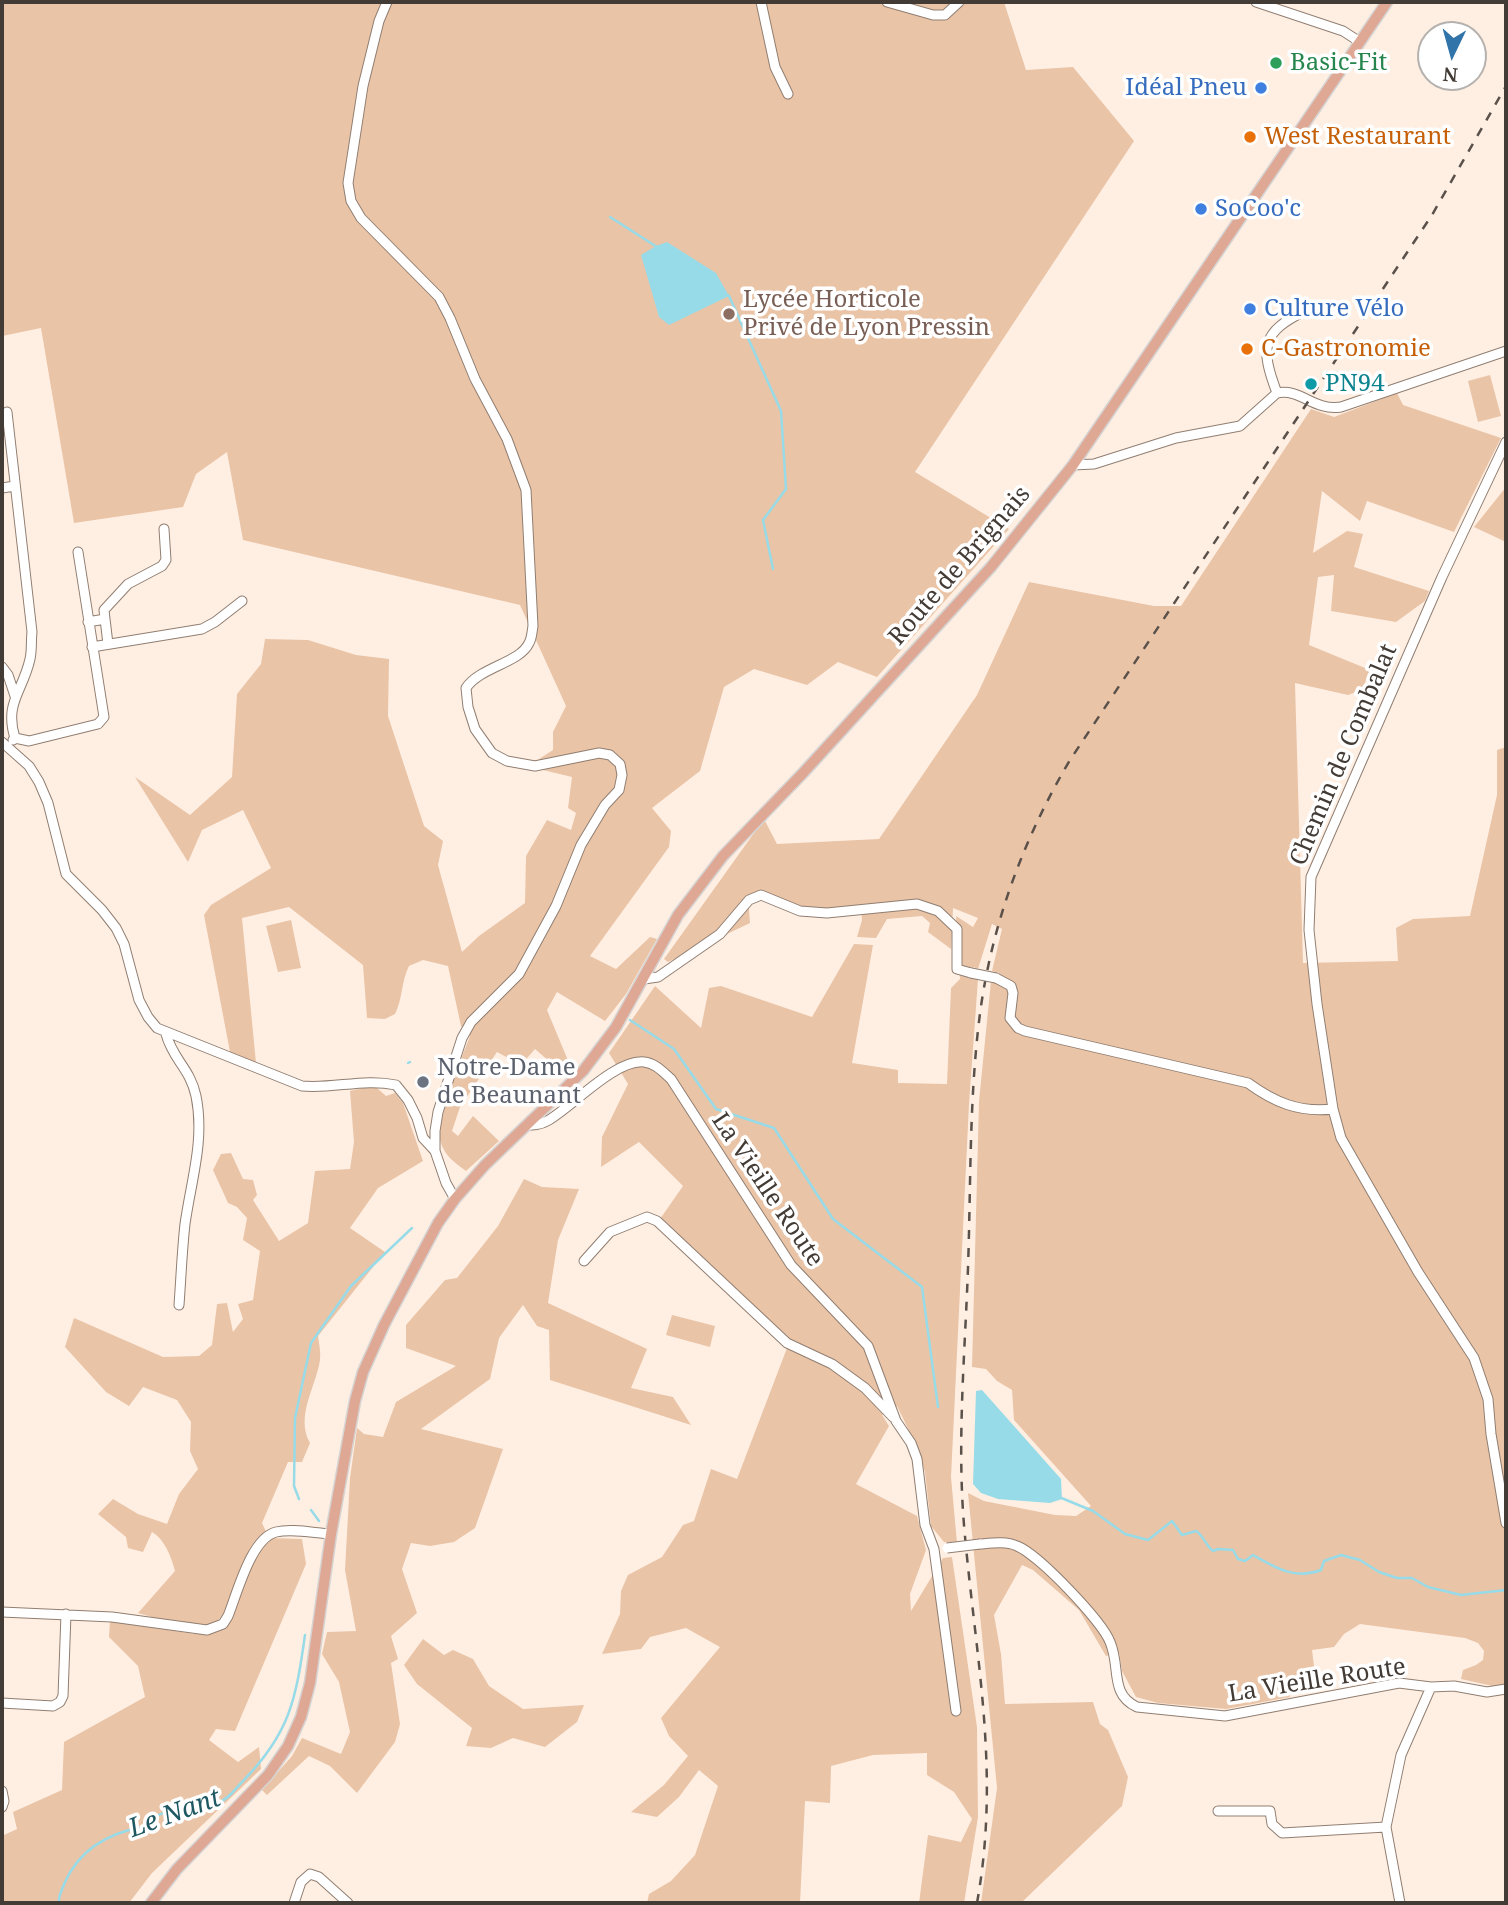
<!DOCTYPE html>
<html>
<head>
<meta charset="utf-8">
<style>
  body { margin:0 }
  #map { position:relative; width:1508px; height:1905px; overflow:hidden; background:#ffefe3; font-family:"Noto Serif",serif }
  canvas { display:block }
  .frame { position:absolute; inset:0; border:4px solid #433b35; pointer-events:none }
  .north { position:absolute; left:1417px; top:21px; width:70px; height:70px; box-sizing:border-box; background:#fff; border:2px solid #b4b1ae; border-radius:50%; rotate:185deg; font-size:19px; font-weight:700; line-height:28px; text-align:center; color:#433b35 }
  .north::after { content:''; display:block; margin:auto; width:24px; height:32px; background:#3074aa; clip-path:polygon(50% 0,100% 100%,50% 72%,0 100%) }
</style>
</head>
<body>
<div id="map">
<canvas width="1508" height="1905"></canvas>
<div class="frame"></div>
<div class="north">N</div>
</div>
<script>
const c = document.querySelector('canvas').getContext('2d');
c.lineJoin = 'round';
function fillPath(path, color) { c.fillStyle = color; c.fill(path, 'evenodd'); }
function stroke(path, color, width, dash) { c.strokeStyle = color; c.lineWidth = width; c.lineCap = dash ? 'butt' : 'round'; c.setLineDash(dash || []); c.stroke(path); }
function label(font, color, halo, rows, align = 'center') {
  c.font = font + ' "Noto Serif",serif'; c.lineWidth = 7; c.setLineDash([]); c.textBaseline = 'middle'; c.strokeStyle = halo; c.fillStyle = color; for (const [text, x, y, turn = 0] of rows) {
    c.save(); c.translate(x, y); c.rotate((+turn || 0) * Math.PI / 180); c.textAlign = isNaN(turn) ? turn : align; if (halo) c.strokeText(text, 0, 0); c.fillText(text, 0, 0); c.restore();
  }
}
const green = new Path2D(`
  M2,2h1002l22,68 47,-3 61,74 -219,331 94,57 -132,148 -39,-15 -31,23 -53,-16 -30,18 -24,84 -48,37 19,23 -2,16 -79,109 26,13 34,-32 7,2 -31,55 -21,27 -48,-29 -10,18 25,60 -6,6 -31,-27 -14,16 -24,-13 -37,55 -8,24 6,5 15,-20 26,25 -33,30c-11,-8 -21,-15 -25,-28 -6,-20 21,-86 29,-107l-9,-10 -13,-60 -25,-6 -14,6c-8,16 -6,32 -14,48l-10,5 -18,-1 -4,-53 -74,-58 -47,11 14,145 -26,-11 -26,-137 7,-10 60,-37 -28,-58 -41,20 -14,32 -53,-85 55,38 42,-38 5,-83 24,-30 4,-25 43,1 48,15 33,4 -1,57 36,110 19,15 -5,24 24,87 17,-16 46,-33 1,-47 21,-36 24,10 5,-17 -8,-5 4,-31 -29,-7 -7,-9 17,-11v-18l13,-26 -46,-101 -277,-65 -16,-88 -31,22 -13,33 -109,16 -33,-195 -39,8z
  M1490,375l11,41 -23,6 -10,-41z
  M1397,393l6,12 98,33 -47,94 -87,-31 -7,20 -38,-30 -9,62 34,-22 16,3 -9,33 75,24 -4,10 -29,21 -65,-11 3,-36 -16,2 -9,68 61,25 -8,20 -14,5 -53,-12 8,280 95,-2 -2,-33 17,-9 57,-3 27,-121v-45l9,-3v942l-45,-10 2,-9 13,-5 7,-5 1,-9 -6,-8 -13,-5 -105,-14 -16,10 -10,13 -22,3 4,32 -27,5 1,10 -64,12 -68,-6 -22,-6 -14,-26 -3,-19 -13,4 -27,-46 -46,-40 -11,-5 -28,50 7,39 4,50 88,-2 7,22 8,6 20,47 -6,29 -101,97h-40l16,-115 -29,-295 16,8 71,14 21,1 15,-10 -77,-86 -2,-30 -15,-9 -11,-12 -14,-2 7,-266 12,-120 6,1 2,-9 -7,-2 10,-42 -10,-5 -14,45 -5,-2 -3,8 8,4 -9,125 -18,373 6,66 -13,-1 -13,-16 -6,-54 -7,-23 -21,-43 -15,9 7,11 -33,58 61,32 9,34 -16,44 1,17 32,-53 9,-1 25,170 1,90 -14,86h-45l9,-68 33,7 11,-23 -18,-27 -27,-17v-22l-54,2 -42,11 -1,37 -25,-2 -5,102h-153l2,-9 22,-13 24,-26 23,-69 -19,-16 -20,27 -22,20 -26,-5 33,-27 24,-29 -19,-20 -8,-18 59,-71 -34,-19 -36,9 -9,12 -39,5 18,-40 1,-23 7,-16 34,-18 21,-32 11,-4 17,-52 26,10 50,-131 -110,-101 -17,-28 23,-33 -44,-44 -38,25 1,-30 26,-53 -19,-31 46,-67 46,42 8,-40 12,-2 91,31 42,-73 19,1 -21,118 46,7v13l49,1 4,-96 9,-9 -4,-63 17,11 5,-9 -25,-10 -2,41 -23,-17 2,-9 -8,-7 -35,3 -11,19 -19,-1 5,-17 -1,-14 -36,3 -25,-2 -21,-9h-31l2,25 -82,39 -4,-3 100,-140 13,25 102,-5 98,-144 52,-113 125,24h27l130,-197 23,8z
  M1506,487v55l-32,-15z
  M291,920l10,48 -23,4 -12,-46z
  M363,1088h14l9,8 9,-3 8,10 20,58 -45,27 -28,40 35,24 -67,84c1,8 3,16 2,24 -4,27 -25,56 -10,83l-8,19h-14l-26,61 7,15 33,1 4,25 -71,167 -19,-2 -7,11 29,22 21,-15 2,22 -109,104 -23,30h-127v-67l15,-7 -4,-17 49,-22 2,-48 81,-45 -7,-31 -29,-29 1,-16 85,13h11l19,-5 19,-42 -9,-3c-6,16 -9,36 -26,41l-47,-5 -24,-7 37,-42c-4,-15 -10,-31 -23,-39l-9,20 -15,-4 -2,-11 -28,-23 15,-15 25,15 29,10 12,-30 19,-25 -8,-18 1,-29 -14,-22 -34,-13 -14,19 -23,-14 -41,-45 9,-29 89,39 36,-1 13,-11 5,-41 10,-1 6,29 10,-13 -5,-15 15,-4 7,-49 -17,-11 4,-22 -10,-11 -9,-4 -15,-33 8,-16 10,-1 12,26 10,1 4,15 -4,5 26,41 29,-18 7,-52 35,-2 4,-27 -4,-51z
  M524,1179l18,8 37,2 -21,51 -10,63 99,46 -16,39 42,9 18,28 -141,-45 -1,-50 -12,-4 -14,-21 -24,33 -9,41 -69,50 82,20 -28,79 -21,14 -24,4 -19,-3 -9,26 15,44 -26,23 7,23 -7,4 9,61 -5,18 -38,51 -27,-27 -21,-10 -42,39 -5,-5 30,-34 10,-18 39,16 9,-22 -11,-50 -17,-28 5,-22 29,-1 -11,-61 5,-92 7,-50 7,6 19,3 13,-35 60,-36 -50,-18v-23l39,-45 12,-2 41,-52z
  M672,1315l43,11 -5,21 -44,-12z
  M423,1639l21,16 9,-5 20,9 16,27 34,23 61,-4 -7,17 -32,25 -32,-9 -22,10 -25,-2 6,-18 -55,-44 -13,-19z`);
const water = new Path2D(`
  M667,242l49,31 13,23 -60,29 -10,-8 -18,-62 15,-9z
  M982,1390l79,89 1,20 -12,4 -52,-4 -17,-6 -8,-9 3,-93z`);
const stream = new Path2D(`
  M610,217l47,30
  M726,294l3,2 52,115 5,78 -23,31 10,49
  M630,1020l44,29 42,60 58,19 59,91 89,68 16,120
  M408,1063l2,-1
  M1059,1497l34,14 32,23 23,6 24,-19 10,14 14,-4c8,5 10,15 17,20l5,-2 15,1 5,9 7,2 8,-6c23,13 42,25 68,15l3,-9 17,-6 19,5 19,12 18,6h15l16,9 33,8 45,-5
  M299,1499l-5,-13 1,-68 16,-75 40,-57 61,-58
  M311,1510l8,11
  M59,1903c-1,-7 3,-13 6,-21 15,-33 43,-49 78,-55 17,-21 51,-19 76,-25 9,-2 17,-14 24,-21 47,-48 53,-82 62,-146`);
const minor = new Path2D(`
  M387,2l-8,19 -16,65 -15,97 3,18 10,17 78,79 11,21 25,61 32,60 19,51 7,136c-1,5 -1,12 -4,17 -9,20 -49,24 -63,45l2,19 7,22 17,24 15,8 28,5 64,-13 11,2 10,9 2,11 -3,15 -14,15 -24,40 -25,61 -37,68 -48,48 -9,16 -24,74 -3,19v20l11,32 9,16
  M761,2l14,65 13,27
  M887,2l46,13h12l14,-13
  M1256,2l87,29 17,11
  M1277,393c-17,-45 -16,-61 28,-82
  M7,412l25,220c-1,8 0,19 -2,27 -7,32 -26,44 -15,79
  M1506,442l-64,135 -131,300 -2,53 8,74 16,105 8,29 77,134 56,86 14,41 3,35 15,89
  M1073,465l21,-1 82,-26 64,-12 37,-33c24,-5 36,18 64,14l165,-56
  M2,488l13,-2
  M105,619l-1,-9 24,-26 34,-18 4,-6 -2,-31
  M88,622l17,-3 3,25
  M92,647l110,-18 13,-7 27,-21
  M2,667l6,8 7,21
  M13,740l2,-2 14,3 69,-17 6,-7 -26,-165
  M2,742l27,24 10,16 9,21 18,71 36,36 14,18 8,16 15,56 9,17 9,11 145,58c32,3 62,-8 94,-1l12,15 9,18 6,20 12,13
  M996,978l15,8 2,7 -3,25 8,10 7,3 223,52c26,19 51,30 85,26
  M644,979l14,-2 62,-43 29,-34 12,-5 39,16 27,2 90,-9 21,7 19,18v40l14,4
  M166,1034c7,26 24,34 30,62 9,44 -5,85 -11,128 -3,27 -4,54 -6,81
  M526,1125c7,0 14,0 21,-4 24,-13 68,-62 97,-59 11,1 19,10 27,17l120,186 77,81 28,75 15,22 6,16 8,66 9,24 22,162
  M584,1261l26,-29 37,-15 10,4 130,122 45,21 33,24 28,29
  M980,1544c12,-1 26,-3 37,2 21,8 85,75 93,96 11,25 -1,52 27,65l88,9 174,-33 32,4 23,-1 33,6 19,-3
  M2,1612l110,5 95,13 16,-6 5,-8c9,-22 23,-78 48,-84 16,-4 38,1 55,2
  M2,1703l51,3 7,-4 3,-6 3,-82
  M2,1791l2,10 -2,6
  M1218,1811h52l2,13 10,9 104,-6
  M294,1903l7,-21 9,-8 9,3 29,26
  M1400,1903l-14,-76 15,-72 30,-68`);
const major = new Path2D(`
  M151,1903l26,-34 91,-94 20,-29 13,-29 9,-34 21,-149 24,-133 8,-29 21,-47 54,-102 17,-24 30,-34 98,-94 33,-44 62,-112 45,-59 80,-83 188,-206 82,-102 314,-463`);
const rail = new Path2D(`
  M977,1903c24,-133 -2,-247 -13,-378 -7,-85 1,-172 4,-257 3,-87 1,-176 13,-262 13,-88 44,-170 89,-246l362,-545 74,-129`);
const minorBridge = new Path2D(`
  M971,973l25,5
  M947,1548l33,-4`);
const markers = [
  [1276,63,7,"#2e9e5b"],
  [1261,88,7,"#3f7fe0"],
  [1250,137,7,"#e8710a"],
  [1201,209,7,"#3f7fe0"],
  [1250,309,7,"#3f7fe0"],
  [729,314,7,"#8d6e63"],
  [1247,349,7,"#e8710a"],
  [1311,384,7,"#0f9aa8"],
  [423,1082,7,"#6b7280"]
];
const leisureNames = [
  ["Basic-Fit",1290,63]
];
const shopNames = [
  ["Idéal Pneu",1247,88,"right"],
  ["SoCoo'c",1215,209],
  ["Culture Vélo",1264,309]
];
const foodNames = [
  ["West Restaurant",1264,137],
  ["C-Gastronomie",1261,349]
];
const educationNames = [
  ["Lycée Horticole",743,300],
  ["Privé de Lyon Pressin",743,328]
];
const cultureNames = [
  ["PN94",1325,384]
];
const streetNames = [
  ["Route de Brignais",960,566,-49],
  ["Chemin de Combalat",1344,755,-67],
  ["La Vieille Route",767,1190,56],
  ["La Vieille Route",1317,1681,-9]
];
const worshipNames = [
  ["Notre-Dame",437,1068],
  ["de Beaunant",437,1096]
];
const waterNames = [
  ["Le Nant",175,1814,-20]
];
fillPath(green, '#eac4a7');
fillPath(water, '#97dbe8');
stroke(stream, '#97dbe8', 2.5);
stroke(minor, '#907e71', 11);
stroke(major, '#d6d4d3', 13);
stroke(minor, '#fff', 9);
stroke(major, '#dfa895', 10);
stroke(rail, '#5a514b', 2.5, [9, 9]);
stroke(minorBridge, '#907e71', 11, []);
stroke(minorBridge, '#fff', 9);
for (const [x, y, r, color] of markers) { const dot = new Path2D(); dot.arc(x, y, r, 0, 2 * Math.PI); c.fillStyle = color; c.fill(dot); stroke(dot, '#fff', 2.5); }
label('24px', '#27864d', '#fff', leisureNames, 'left');
label('24px', '#366cbe', '#fff', shopNames, 'left');
label('24px', '#c56008', '#fff', foodNames, 'left');
label('24px', '#785e54', '#fff', educationNames, 'left');
label('24px', '#0d838f', '#fff', cultureNames, 'left');
label('24px', '#433b35', '#fff', streetNames);
label('24px', '#5b616d', '#fff', worshipNames, 'left');
label('italic 26px', '#1f5862', '#fff', waterNames);
</script>
</body>
</html>
